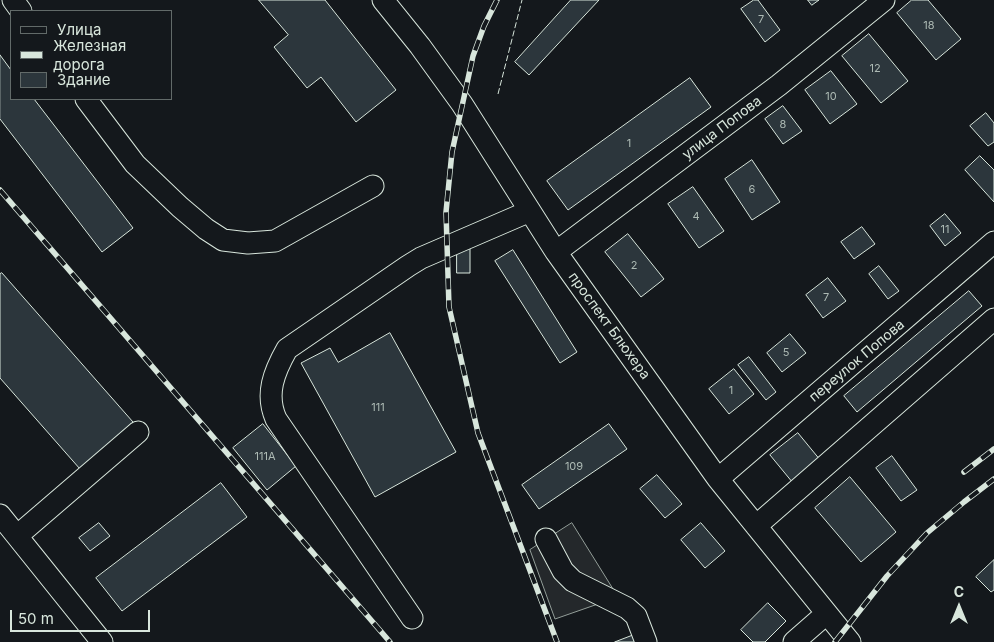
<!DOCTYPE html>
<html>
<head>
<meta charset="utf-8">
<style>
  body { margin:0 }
  #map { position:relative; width:994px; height:642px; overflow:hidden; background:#14181c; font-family:Inter,sans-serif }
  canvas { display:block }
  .legend { position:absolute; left:10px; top:10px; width:162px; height:90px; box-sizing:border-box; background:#14181c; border:1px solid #626a69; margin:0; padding:6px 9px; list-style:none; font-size:15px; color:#d8e6dc }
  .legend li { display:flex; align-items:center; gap:10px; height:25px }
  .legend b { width:25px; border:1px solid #626a69 }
  .north { position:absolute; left:934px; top:582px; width:50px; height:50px; -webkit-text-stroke:4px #14181c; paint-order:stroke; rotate:0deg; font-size:14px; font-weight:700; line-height:20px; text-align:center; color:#d8e6dc }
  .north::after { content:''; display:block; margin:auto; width:18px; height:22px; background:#d8e6dc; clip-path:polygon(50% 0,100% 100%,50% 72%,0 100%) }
  .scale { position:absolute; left:10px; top:610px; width:140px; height:22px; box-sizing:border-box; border:2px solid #d8e6dc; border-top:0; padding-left:6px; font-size:15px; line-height:18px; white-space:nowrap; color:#d8e6dc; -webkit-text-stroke:4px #14181c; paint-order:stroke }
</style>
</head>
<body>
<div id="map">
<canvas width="994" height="642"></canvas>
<ul class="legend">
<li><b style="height:6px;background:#14181c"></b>Улица</li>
<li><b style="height:6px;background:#d8e6dc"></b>Железная дорога</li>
<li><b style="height:14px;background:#2c363c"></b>Здание</li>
</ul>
<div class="north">С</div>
<div class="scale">50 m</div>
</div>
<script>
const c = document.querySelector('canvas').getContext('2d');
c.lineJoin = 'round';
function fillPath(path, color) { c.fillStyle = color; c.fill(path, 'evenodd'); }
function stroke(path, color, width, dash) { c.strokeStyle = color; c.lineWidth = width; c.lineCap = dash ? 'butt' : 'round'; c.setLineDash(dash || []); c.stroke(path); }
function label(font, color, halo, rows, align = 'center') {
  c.font = font + ' Inter,sans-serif'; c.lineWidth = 4; c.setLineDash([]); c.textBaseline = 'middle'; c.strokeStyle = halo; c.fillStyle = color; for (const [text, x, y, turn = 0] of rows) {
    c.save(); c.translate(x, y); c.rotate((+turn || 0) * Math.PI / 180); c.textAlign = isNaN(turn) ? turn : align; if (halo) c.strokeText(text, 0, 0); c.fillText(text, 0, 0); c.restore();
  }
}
const parking = new Path2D(`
  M572,523l46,74 -63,22 -25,-69z`);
const building = new Path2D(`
  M259,0h66l71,90 -40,32 -35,-45 -14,11 -33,-41 14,-12z
  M571,0h28l-70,75 -14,-13z
  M754,0h4l22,30 -15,12 -24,-33z
  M808,0h11l-7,5z
  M912,0h16l33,39 -25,21 -39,-47z
  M869,34l39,47 -27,22 -39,-47z
  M0,55l11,15v29h23l99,129 -31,24 -102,-133z
  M831,71l26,33 -27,20 -25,-34z
  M690,78l21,29 -143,103 -21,-29z
  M783,106l19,25 -19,13 -18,-25z
  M986,113l8,10v19l-6,4 -18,-20z
  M980,156l14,14v32l-29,-32z
  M752,160l28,42 -28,18 -27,-41z
  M693,187l31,44 -25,17 -31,-44z
  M945,214l16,19 -16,13 -15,-20z
  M862,227l13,17 -21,15 -13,-17z
  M628,234l36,45 -23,18 -36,-45z
  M457,248h13v25h-13z
  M513,250l64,102 -17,11 -65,-102z
  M879,266l20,25 -11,8 -19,-25z
  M2,273l131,149 -53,47 -80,-91v-104z
  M828,278l18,23 -23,17 -17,-23z
  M969,291l13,15 -125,106 -13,-16z
  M390,333l66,119 -81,45 -74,-134 29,-15 8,14z
  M790,334l16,19 -24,19 -15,-19z
  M749,357l27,35 -10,8 -28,-35z
  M734,369l20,25 -25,20 -20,-25z
  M263,424l33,42 -29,24 -34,-42z
  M609,424l18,25 -88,60 -17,-24z
  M798,433l23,28 -28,22 -23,-28z
  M892,456l25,34 -16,11 -25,-33z
  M657,475l25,29 -17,14 -25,-29z
  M850,477l46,55 -35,30 -46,-54z
  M221,483l26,34 -125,94 -26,-33z
  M99,523l11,13 -20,15 -11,-13z
  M701,523l24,28 -20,17 -24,-28z
  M994,560v30l-3,2 -15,-15z
  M768,603l18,18 -21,21h-12l-12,-12z
  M634,635l3,7h-22z`);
const minor = new Path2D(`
  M13,0l8,11
  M383,0l37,46 42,58 94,148 162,227 132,163
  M86,99l49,65 45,43 26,22 17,11 25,3 27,-2 98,-55
  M556,252l223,-167 105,-85
  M718,479l276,-237
  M0,515l102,127
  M756,526l238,-207
  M17,536l121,-104
  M546,539l17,32 10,10 54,27 9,8 10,26
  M412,618l-136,-199c-11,-25 -2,-47 11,-70l121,-83 13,-8 109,-47
  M794,642l32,-28`);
const rail = new Path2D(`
  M497,0l-13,26 -11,30 -21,96 -6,60 3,95 29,126 79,209
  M0,190l390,452
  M964,472l30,-23
  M835,642l52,-66 40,-43 37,-31 30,-23`);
const fence = new Path2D(`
  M498,94l24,-94`);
const numberNames = [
  ["7",761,20],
  ["18",929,26],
  ["12",875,69],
  ["10",831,97],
  ["8",783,125],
  ["1",629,144],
  ["6",752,190],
  ["4",696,217],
  ["11",945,230],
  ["2",634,266],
  ["7",826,298],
  ["5",786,353],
  ["1",731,391],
  ["111",378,408],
  ["111А",265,457],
  ["109",574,467]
];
const streetNames = [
  ["улица Попова",722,128,-37],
  ["проспект Блюхера",609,326,54],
  ["переулок Попова",857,361,-40]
];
fillPath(parking, '#24282b');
stroke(parking, '#939e99', 1);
fillPath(building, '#2c363c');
stroke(building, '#d8e6dc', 1);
stroke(minor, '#d8e6dc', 23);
stroke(minor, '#14181c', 21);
stroke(rail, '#d8e6dc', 5.5);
stroke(rail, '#14181c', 4, [11]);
stroke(fence, '#d8e6dc', 1, [6, 2.5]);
label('11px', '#adbab4', null, numberNames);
label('14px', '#d8e6dc', '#14181c', streetNames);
</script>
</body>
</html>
